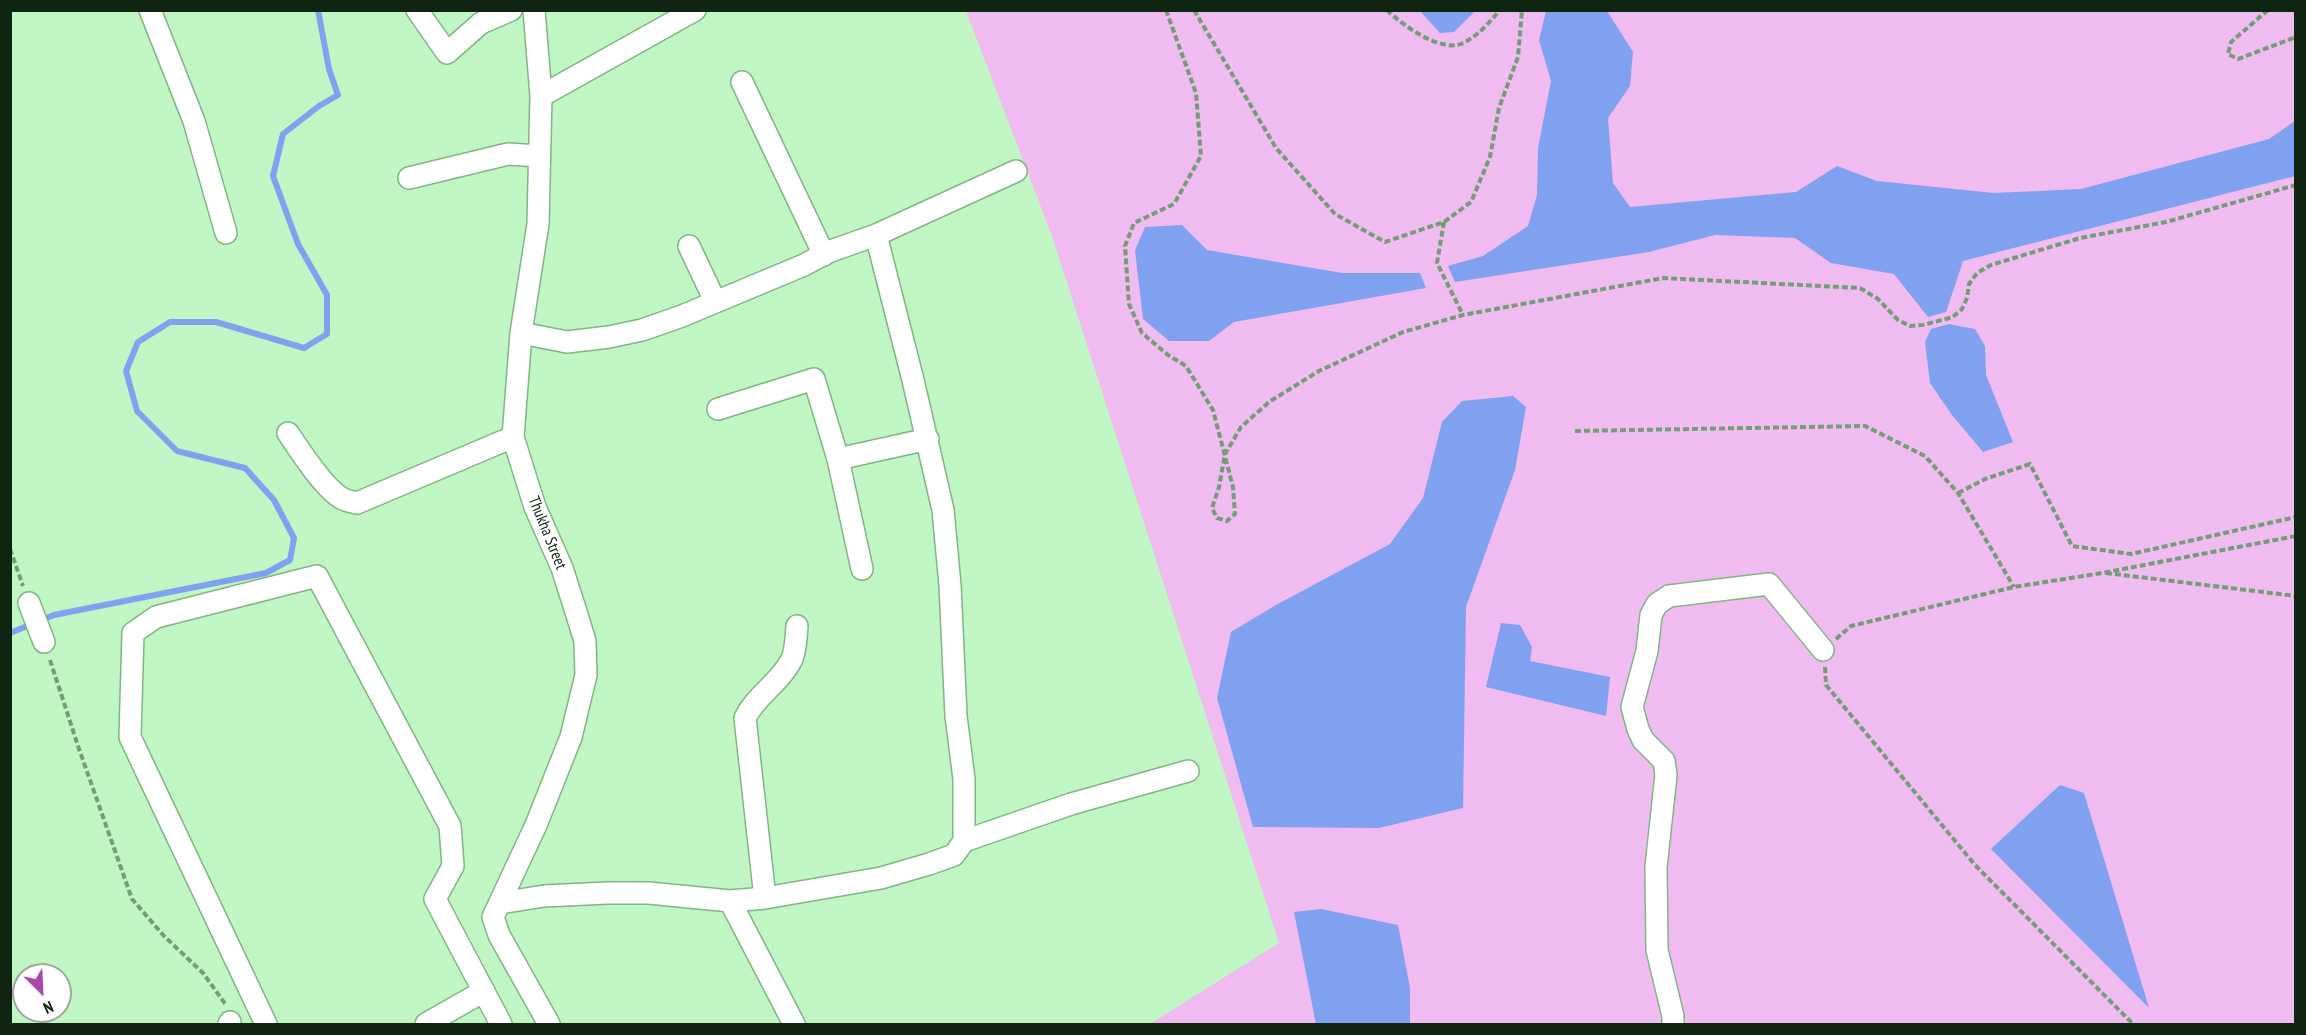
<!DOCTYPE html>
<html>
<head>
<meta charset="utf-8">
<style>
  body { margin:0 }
  #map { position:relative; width:2306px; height:1035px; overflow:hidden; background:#c0f6c3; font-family:"PT Sans Narrow",sans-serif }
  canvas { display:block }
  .frame { position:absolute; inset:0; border:12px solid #102412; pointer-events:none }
  .north { position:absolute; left:12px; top:963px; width:60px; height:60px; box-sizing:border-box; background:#fff; border:2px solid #9fa7a0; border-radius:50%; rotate:156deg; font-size:16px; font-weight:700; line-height:24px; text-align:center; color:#102412 }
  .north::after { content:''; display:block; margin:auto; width:21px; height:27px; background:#aa47ad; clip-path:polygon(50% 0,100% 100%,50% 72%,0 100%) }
</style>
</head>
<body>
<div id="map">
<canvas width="2306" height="1035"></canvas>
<div class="frame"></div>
<div class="north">N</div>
</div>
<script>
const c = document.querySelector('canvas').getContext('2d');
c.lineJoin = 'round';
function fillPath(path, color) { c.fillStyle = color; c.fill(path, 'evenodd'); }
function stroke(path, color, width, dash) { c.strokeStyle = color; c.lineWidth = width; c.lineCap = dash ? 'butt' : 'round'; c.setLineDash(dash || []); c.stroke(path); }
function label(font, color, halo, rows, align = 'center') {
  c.font = font + ' "PT Sans Narrow",sans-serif'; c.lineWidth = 5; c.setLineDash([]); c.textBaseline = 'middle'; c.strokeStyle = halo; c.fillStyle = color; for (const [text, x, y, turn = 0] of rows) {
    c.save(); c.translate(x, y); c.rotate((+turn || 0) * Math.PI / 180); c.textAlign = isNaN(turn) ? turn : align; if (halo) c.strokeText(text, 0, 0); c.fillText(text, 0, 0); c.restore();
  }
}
const green = new Path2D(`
  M966,11h1329v1013h-1145l129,-81 -227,-707z`);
const water = new Path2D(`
  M1420,11h55l-21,21 -14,1z
  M1546,11h61l26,41 -3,34 -22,32 5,65 17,24 166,-15 41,-26 40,15 117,12 87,-4 188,-50 26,-18v55l-332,85 -17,51 -18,5 -34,-43 -63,-11 -36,-25 -80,-3 -66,17 -194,30 -7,-16 35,-10 45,-30 9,-31 1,-47 13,-67 -12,-41z
  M1182,225l25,25 135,23h78l6,15 -192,34 -25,19h-40l-26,-22 -8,-69 10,-23z
  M1949,324l26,5 10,17 1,29 27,67 -30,10 -31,-37 -22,-32 -5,-41 6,-13z
  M1513,396l13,11 -11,63 -49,137 -3,201 -84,20 -126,-1 -36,-129 14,-66 45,-27 114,-61 33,-46 19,-76 20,-21z
  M1501,623l19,2 12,22 -2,14 80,16 -4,39 -120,-29z
  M2060,785l24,8 65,215 -158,-159z
  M1321,909l77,16 12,63v36h-94l-22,-112z`);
const stream = new Path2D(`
  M10,633l44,-18 212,-42 24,-13 4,-22 -20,-38 -29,-32 -68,-17 -40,-40 -11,-40 12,-29 32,-20h46l88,26 23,-14v-39l-29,-51 -25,-68 10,-42 36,-28 19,-11 -9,-26 -11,-59`);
const path = new Path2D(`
  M1166,10l30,83 5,63 -27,48 -40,19 -9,23 4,58 13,29 26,22 18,11 27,44 20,77 2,27 -8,7 -10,-3 -5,-10 7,-21 6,-33 16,-27 28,-25 50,-31 84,-39 60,-17 200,-37 197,10 18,11 20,21 12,6 13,-1 30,-8 9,-8 5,-11 2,-14 8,-11 14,-8 89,-27 86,-16 130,-37
  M1194,10l82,138 59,66 50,28 59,-20 27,-20 19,-45 9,-49 19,-51 4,-47
  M1387,10c15,15 53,42 74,34 16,-7 28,-21 39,-34
  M2268,10l-37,32 -3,12 10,5 58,-22
  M1444,222l-7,41 26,52
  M1575,431l290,-5 60,30 33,37 56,94
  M1958,493l27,-14 45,-15 42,82 59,8 165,-37
  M10,549l13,37
  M2106,573l190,23
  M1836,639l15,-13 163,-39 88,-14 194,-37
  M50,660l28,86 54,153 32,37 39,37 23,32
  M1825,667l1,18 149,180 158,159`);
const minor = new Path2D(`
  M150,10l44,111 32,112
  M417,10l30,43 34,-30 30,-13
  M534,10l7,86 -3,128 -17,109 -8,104 22,70 27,61 15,47 8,26 1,34 -15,62 -35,88 -43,92 6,18 50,89
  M742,82l82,173
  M541,96l154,-86
  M409,178l99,-24 31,2
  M876,235l140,-64
  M689,246l26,55
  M718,409l96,-30 24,80
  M288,433c12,18 37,57 55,66 4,2 10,3 14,4l156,-66
  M862,569l-24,-110 90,-20
  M29,603l15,39
  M964,841l107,-37 117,-33
  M765,898l-20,-180c11,-23 36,-36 47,-59 4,-10 4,-22 5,-33
  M730,901l64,123
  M500,903l44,-7 63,-3h42l81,8 35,-3 116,-20 48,-14 25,-9 10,-14v-62l-8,-63 -6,-131 -7,-75 -30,-130 -37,-145 -48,17 -24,13 -122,51 -40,14 -33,7 -42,5 -46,-9
  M229,1024l1,-2
  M266,1024l-136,-287 3,-104 23,-16 161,-41 133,250 3,40 -18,33 66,125
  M426,1024l58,-33
  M1673,1024v-8l-16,-66 -1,-83 10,-92 -2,-14 -21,-21 -5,-11 -6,-22 15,-56 4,-36 6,-11 12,-8 100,-12 54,66`);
const streetNames = [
  ["Thukha Street",547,533,68]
];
fillPath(green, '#f0bbf0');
fillPath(water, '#80a0f0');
stroke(stream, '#80a0f0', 6);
stroke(minor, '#81b585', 24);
stroke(path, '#749c77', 4, [6, 3]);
stroke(minor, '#fff', 21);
label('16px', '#102412', '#fff', streetNames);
</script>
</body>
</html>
